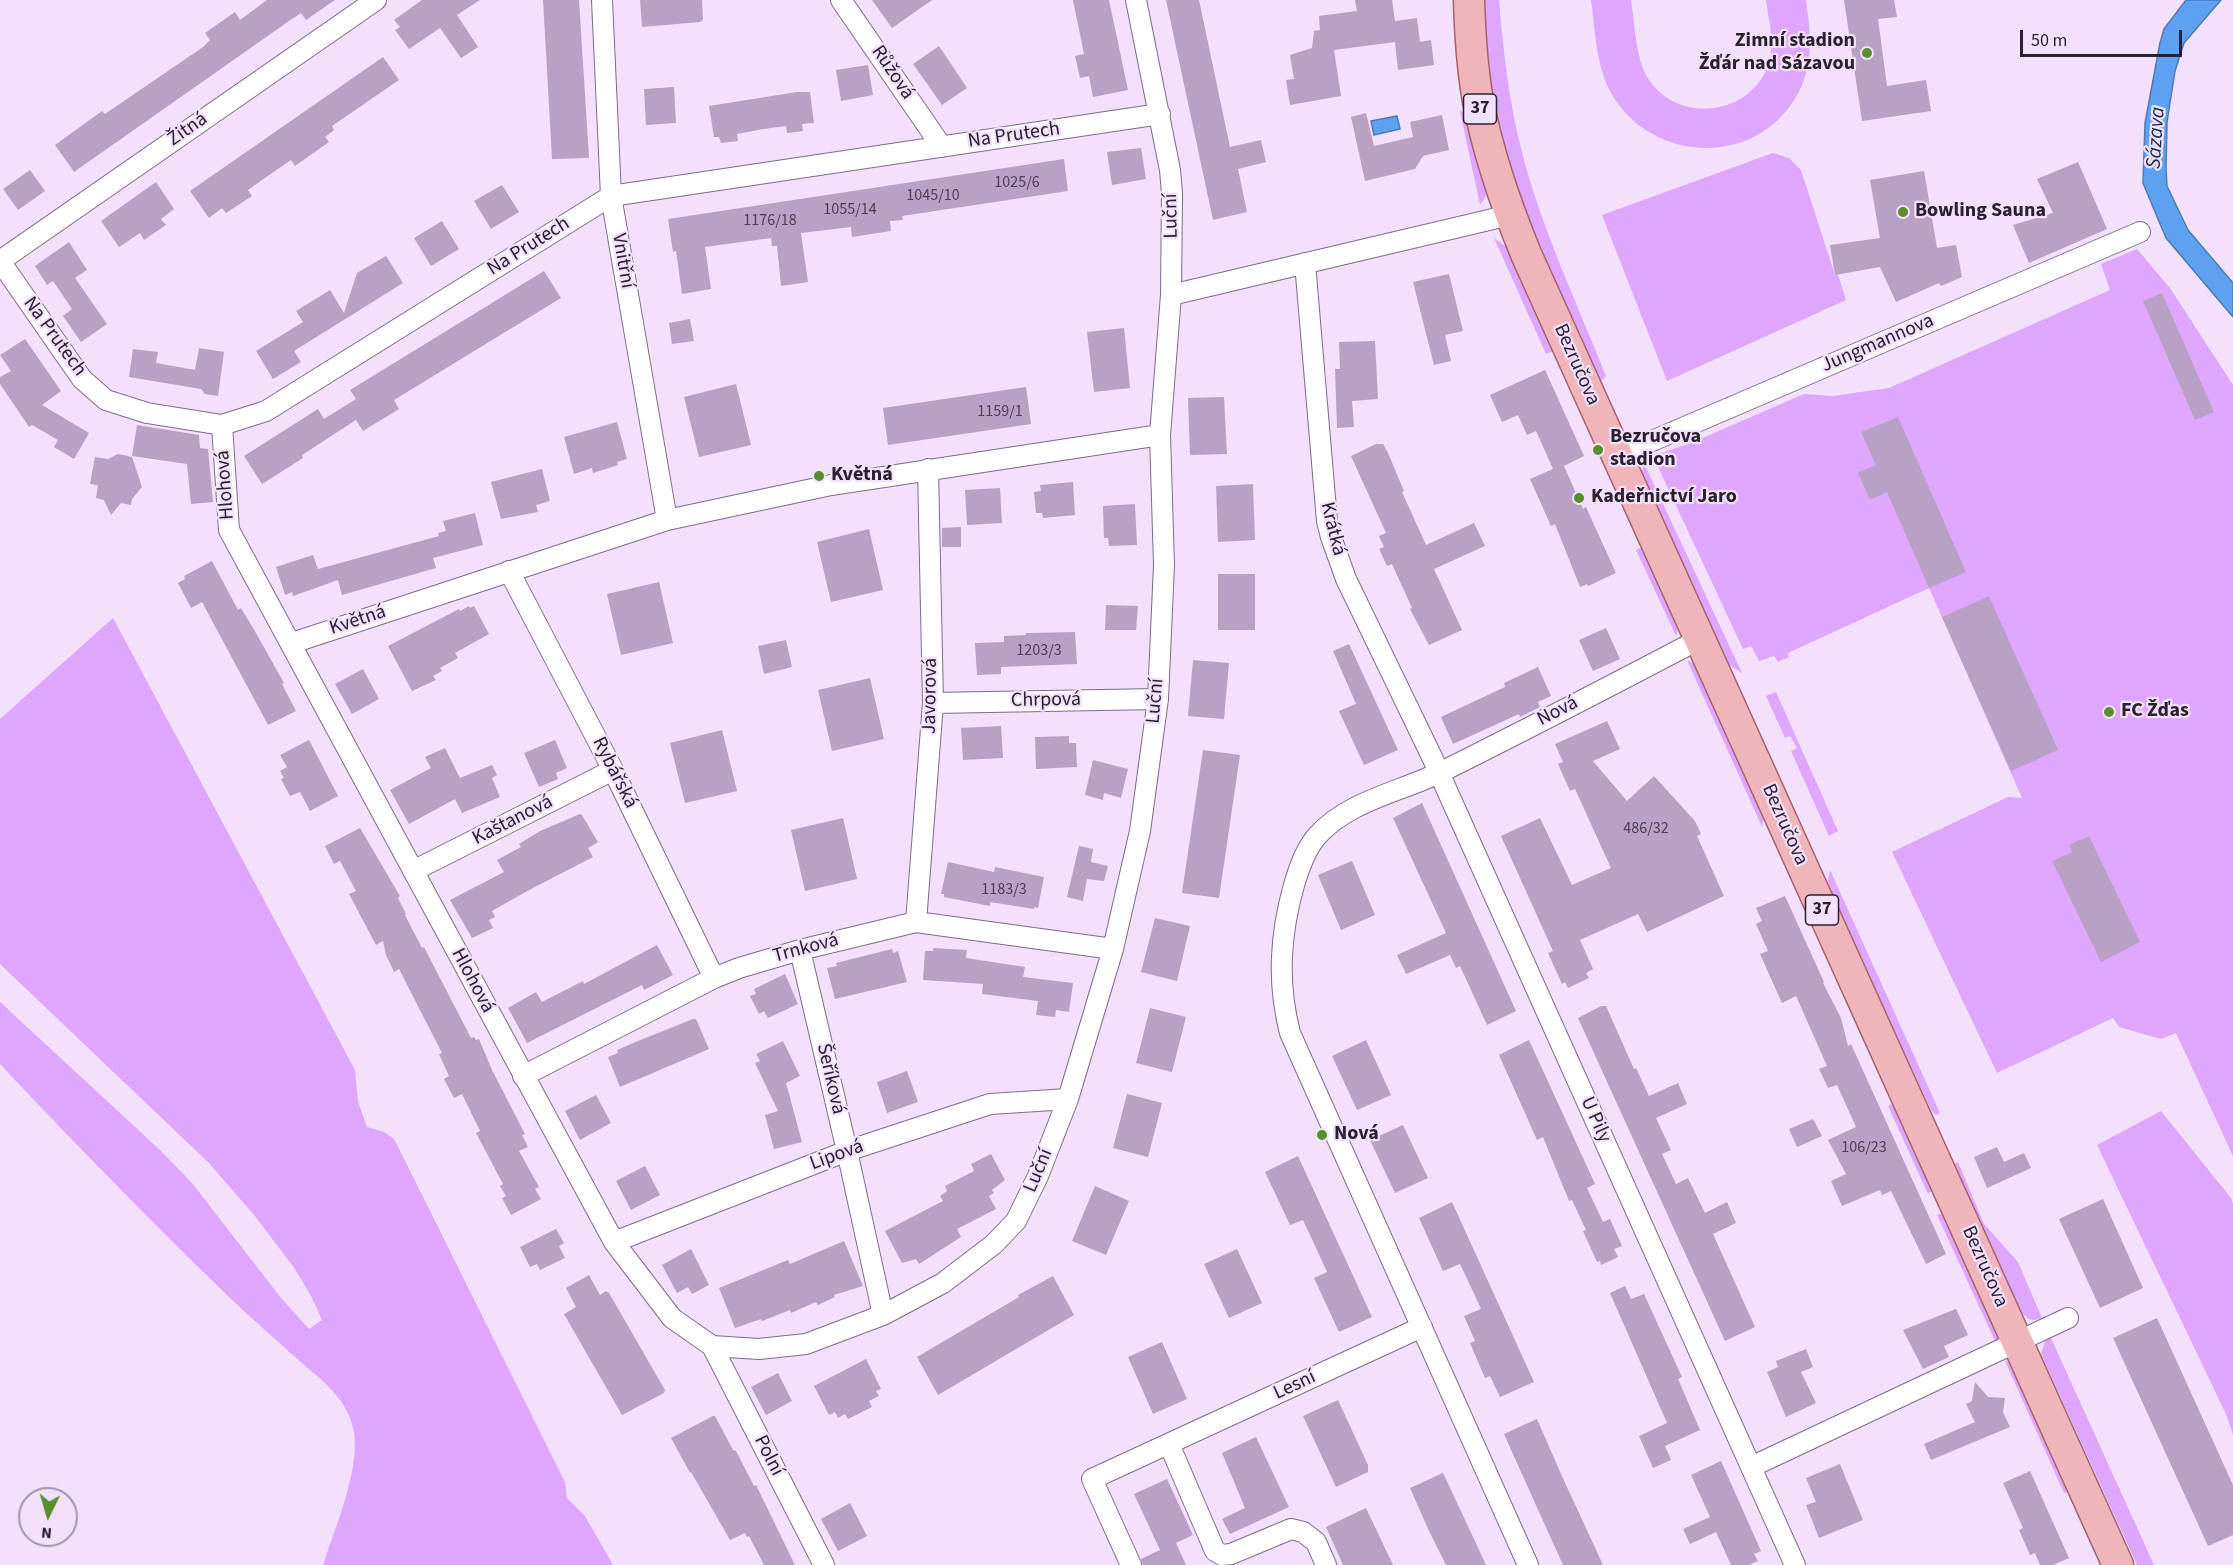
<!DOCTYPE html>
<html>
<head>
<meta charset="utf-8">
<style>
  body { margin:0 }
  #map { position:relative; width:2233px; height:1565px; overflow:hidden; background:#f2e0fd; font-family:"Source Sans 3",sans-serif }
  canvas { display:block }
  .north { position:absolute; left:18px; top:1487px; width:60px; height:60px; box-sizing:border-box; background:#f2e0fd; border:2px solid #a294aa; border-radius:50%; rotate:185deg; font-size:16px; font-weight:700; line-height:24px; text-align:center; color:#2a212e }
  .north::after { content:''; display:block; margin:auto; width:21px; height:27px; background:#588f2a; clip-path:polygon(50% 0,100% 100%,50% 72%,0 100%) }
  .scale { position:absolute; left:2020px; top:30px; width:162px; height:27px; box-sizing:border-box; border:3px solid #2a212e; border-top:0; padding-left:8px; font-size:18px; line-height:21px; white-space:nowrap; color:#2a212e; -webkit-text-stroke:4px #f2e0fd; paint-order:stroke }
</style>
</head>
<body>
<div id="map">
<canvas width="2233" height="1565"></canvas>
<div class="north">N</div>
<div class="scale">50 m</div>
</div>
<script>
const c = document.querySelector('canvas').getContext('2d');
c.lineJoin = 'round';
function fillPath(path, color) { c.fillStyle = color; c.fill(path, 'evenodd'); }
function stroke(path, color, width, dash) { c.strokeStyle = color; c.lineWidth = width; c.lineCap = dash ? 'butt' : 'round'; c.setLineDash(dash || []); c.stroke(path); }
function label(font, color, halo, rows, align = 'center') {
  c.font = font + ' "Source Sans 3",sans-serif'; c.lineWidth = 4.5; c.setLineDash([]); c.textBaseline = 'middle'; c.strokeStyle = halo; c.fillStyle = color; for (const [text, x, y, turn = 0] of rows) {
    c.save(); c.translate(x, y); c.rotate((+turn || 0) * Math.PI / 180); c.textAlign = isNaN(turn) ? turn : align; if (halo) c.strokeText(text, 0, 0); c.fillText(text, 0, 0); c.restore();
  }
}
const green = new Path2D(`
  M1484,0h15c4,47 9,94 20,140 18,78 57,161 87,236l-6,6c-35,-76 -73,-152 -95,-233 -14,-48 -18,-99 -21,-149z
  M1591,0h40c4,24 4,55 16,77 28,46 99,41 120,-9 9,-22 2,-45 -1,-68h40c4,29 8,57 -4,85 -35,82 -148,83 -191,8 -15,-27 -16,-63 -20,-93z
  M1460,111l6,2 22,80 -8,12z
  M1773,153l16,5 12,12 34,105h3l8,25 -179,81 -65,-166z
  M1494,238l14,10 46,103 -8,3z
  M2137,249l33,39 63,97v771l-57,-123 -15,6 -42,-12 -6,-9 -116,55 -105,-221 116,-55 14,1 -93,-210 -141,65 1,4 -11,5 -4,-6 -15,5 -8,-15 -8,3 -90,-193 38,-13 113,-49 29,2 56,-8 221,-98 -9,-26z
  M1644,463l98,210 -16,-10 -85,-186z
  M1643,546l34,74 1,8 -2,8 -40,-86z
  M113,618l242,452 3,32 9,25 17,5 10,7 171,343 2,16 18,18 28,49h-290c12,-37 41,-104 29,-141 -9,-31 -35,-47 -58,-68 -21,-19 -43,-38 -64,-58 -78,-76 -155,-154 -230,-234v-62l160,148 32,33 89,115 28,31 13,-9 -11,-24 -16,-27 -40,-53 -46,-53 -209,-199v-245z
  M1687,660l10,5 67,151 -2,11z
  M1776,692l62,139 -9,5 -38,-85 6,-3 -7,-12 -5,2 -19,-42z
  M1830,870l110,243 -4,2 -5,-5 -100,-218 -3,-11z
  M1896,1102l38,87 -6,5 -40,-88z
  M2161,1111l70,87 2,6v231l-7,-21 -129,-269z
  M1958,1162l26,62 34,38 24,56c-10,4 -14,2 -21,-6l-67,-148z
  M1945,1212l55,119 -1,8 -4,2 -58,-126z
  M2050,1336l104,229h-17l-96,-211 4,-13z
  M2005,1361l5,1 61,128 -7,3z`);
const water = new Path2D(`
  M2186,0h35l-37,43 -9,28 -8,51 -1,46 1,18 21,44 45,53v34l-67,-79 -23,-55 2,-60 15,-80 4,-14z
  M1397,116l3,13 -26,6 -3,-14z`);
const building = new Path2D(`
  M267,0h68l-29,20 -5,-7 -12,8 -215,151 -19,-27 47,-34 3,3 98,-67 7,-7 -5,-7 30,-21 5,8z
  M422,0h58l-23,15 21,32 -17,11 -21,-30 -31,21 -14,-19 5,-3 -6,-7z
  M543,0h36l10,158 -37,1z
  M640,0h62l1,20 -3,2 -58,5z
  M872,0h60l-40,28z
  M1073,0h36l19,90 -35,7 -4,-21 -9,2 -5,-22 9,-2z
  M1166,0h33l31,147 31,-7 5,22 -28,7 9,43 -34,8z
  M1355,0h37l3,21 22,-3 3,24 11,-2 3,25 -36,5 -3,-28 -61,8 7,46 -51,9 -4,-25 8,-1 -4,-24 22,-7 2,-17 6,-1 -1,-14 38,-5z
  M1844,0h50l3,17 -19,2 9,67 39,-6 5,31 -69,10z
  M939,46l28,42 -25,17 -29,-41z
  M383,57l16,23 -67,46 2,4 -9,7 4,5 -34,24 -4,-6 -29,20 -14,10 4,6 -26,17 -4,-5 -13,10 -19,-27z
  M868,65l5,30 -32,6 -5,-31z
  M674,87l2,36 -30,2 -2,-36z
  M797,92h13l4,31 -12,1 1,7 -16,2 -1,-7 -23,3 -26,5 1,7 -17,2 -2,-6h-5l-5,-31z
  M1366,113l8,33 39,-9 -3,-15 32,-7 7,35 -26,6 -8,13 -50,12 -14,-64z
  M1141,148l5,31 -34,6 -5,-33z
  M1064,159l4,32 -166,25 1,4 -13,1 1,10 -39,6 -1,-10 -50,6 7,49 -27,4 -4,-40h-5l-1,-8 -66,9 6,42 -29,5 -6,-43 -3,1 -5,-33z
  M2078,162l29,67 -78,34 -16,-38 40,-12 -16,-34z
  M30,170l15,21 -27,19 -15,-21z
  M1924,171l13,77 19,-3 6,32 -21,9 -2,-3 -43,19 -16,-35 -45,8 -5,-30 50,-7 -10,-58z
  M156,182l18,27 -13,10 5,6 -22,15 -4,-7 -21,14 -18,-26z
  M502,185l17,27 -28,17 -17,-28z
  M442,221l17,28 -28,17 -17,-28z
  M69,242l18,28 -12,8 32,46 -26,18 -18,-26 9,-7 -19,-28 -6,4 -12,-19z
  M386,256l17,27 -109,68 7,11 -28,17 -17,-28 47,-29 -7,-11 34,-21 14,23 13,-40z
  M544,271l17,27 -167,102 5,9 -36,22 -7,-11 -54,35 1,3 -41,26 -18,-28 74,-47 6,10 32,-20 -6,-9z
  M1449,274l14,57 -18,4 6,26 -17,4 -21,-83z
  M2162,293l52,119 -19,8 -52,-119z
  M690,319l4,22 -22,3 -3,-21z
  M1124,328l6,60 -36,4 -7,-60z
  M25,339l36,52 -19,14 47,28 -15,26 -20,-12 4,-7 -26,-15 -3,2 -29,-43v-7l11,-6 -11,-16z
  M1375,341l3,58 -26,2 2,26 -17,1 -2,-59h5l-1,-27z
  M199,348l25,4 -6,44 -13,-2 -4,-5 -72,-12 4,-28 25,3 -2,11 39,7z
  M1545,370l39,86 -20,10 19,43 3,-2 30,66 -28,13 -1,-2 -7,3 -25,-63 -4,2 -21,-47 23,-10 -17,-38 -9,4 -9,-20 -16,7 -12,-27z
  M736,384l15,61 -52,12 -15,-60z
  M1026,387l5,37 -143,21 -5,-37z
  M1224,397l3,57 -37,1 -2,-57z
  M1898,417l68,155 -37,16 -42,-96 -17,8 -12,-27 18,-8 -15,-33z
  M617,422l10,37 -10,3 1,3 -25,8 -1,-5 -18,6 -10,-37z
  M137,425l62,10 1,13 8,1 5,53 -22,2 -4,-40 -55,-8z
  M1376,444h7l5,9 16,38 -2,1 24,53 48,-22 11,23 -51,23 28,61 -33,15 -19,-36 2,-1 -20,-44 -5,2 -8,-17 5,-2 -5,-11 7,-3 -35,-77z
  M118,454l14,3 10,30 -10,12 -1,6 -10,-2 -10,12 -7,-15 -8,-2 2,-13 -8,-1 5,-27 13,2z
  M542,469l8,32 -14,4 2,7 -37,7 -10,-37z
  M1073,482l2,33 -32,3 -1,-5h-6l-2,-21 7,-1 -1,-6z
  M1253,484l2,56 -37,2 -2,-56z
  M1000,488l2,35 -35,2 -2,-35z
  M1135,504l2,41 -28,1 -1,-8h-4l-1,-32z
  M475,513l8,32 -50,13 3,10 -94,27 -4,-15 -45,16 -1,-4 -7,3 -9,-28 37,-12 5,14 121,-33 -1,-3 8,-2 -3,-10z
  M961,527v20h-19v-19z
  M869,529l14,61 -52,12 -14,-60z
  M212,561l26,49 3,-2 15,25 28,50 -2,1 14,27 -28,14 -66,-123 -11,6 -13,-25 7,-4 -1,-3z
  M1218,574h37v56h-37z
  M659,582l14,61 -52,12 -14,-61z
  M1989,596l69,154 -47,21 -69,-154z
  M1106,605l32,1 -2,24h-31z
  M469,606l1,2 4,-2 15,28 -34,19 3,5 -18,10 2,3 -9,5 3,4 -24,11 -24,-45 71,-37 1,2z
  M1606,628l14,31 -27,12 -14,-31z
  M1075,632l2,32 -76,3v7l-24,1 -2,-32 29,-1v-6l22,-1v-2z
  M786,640l6,27 -28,7 -6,-28z
  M1349,644l49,106 -34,15 -25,-54 17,-7 -23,-53z
  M1193,660l36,3 -5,56 -36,-3z
  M1538,667l13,29 -13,6 2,5 -20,10 -1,-3 -66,30 -12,-27 64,-30 -1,-4z
  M363,669l16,30 -27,15 -17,-30z
  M870,678l14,61 -52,12 -14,-61z
  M1607,721l13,28 -27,12 34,40 27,-25 41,45 6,13 -4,2 27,60 -77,36 -9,-18 -58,26 13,29 -7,4 3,5 -21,10 -3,-6 -3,2 -14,-31 5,-2 -52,-115 39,-18 32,67 39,-17 -36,-79 -5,2 -12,-27 5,-2 -8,-18z
  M1001,726l2,32 -40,2 -2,-32z
  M722,730l15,61 -52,12 -15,-60z
  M1069,736v7h7l1,24 -41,2 -1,-32z
  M309,740l29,56 -28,15 -10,-19 -10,4 -9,-17 3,-1 -4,-7 7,-4 -7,-12z
  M555,740l12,28 -11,5 2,6 -19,8 -15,-34z
  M445,748l15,30 32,-13 5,10 -5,3 8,19 -38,16 -7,-14 -46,25 -19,-34 41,-22 -6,-11z
  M1203,750l37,5 -21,143 -37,-5z
  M1093,760l35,9 -7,29 -17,-5 -1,7 -18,-5z
  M1422,803l94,208 -29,14 -27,-59 -4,2 -6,-13 -44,19 -9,-19 49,-22 -53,-115z
  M580,814l2,1 16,27 -10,6 5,9 -64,33 -37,21 3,6 -6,3 4,8 -21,10 -22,-38 54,-28 -7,-12 24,-13 -2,-3 21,-13z
  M843,818l14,61 -52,12 -14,-61z
  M360,828l40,68 -2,2 8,16 -1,1 17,33 2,-1 47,91 3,-1 2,3 3,-1 13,31 33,64 -3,1 6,12 -9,4 20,36 -4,2 6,10 -30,16 -9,-17 4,-2 -6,-10 3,-2 -27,-51 4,-2 -18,-37 -8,4 -10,-19 5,-3 -10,-22 3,-1 -43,-84 -5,3 -8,-17 -3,-14 -7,4 -27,-51 7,-3 -16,-30 -6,3 -9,-18z
  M2089,836l51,106 -39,20 -49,-101 20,-9 -3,-7z
  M1079,846l14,3 -2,13 17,4 -4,15 -17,-2 -4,22 -16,-4z
  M1352,861l23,54 -34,15 -23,-55z
  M948,862l46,10 1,-5 49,10 -6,31 -4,-1v2l-44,-7v4l-46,-9v-3h-3z
  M1785,896l39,86 -1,1 18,35 7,28 3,-2 95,210 -20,10 -35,-73 -9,4 -2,-5 -38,16 -11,-25 15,-7 -18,-34 28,-13 -19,-42 -9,3 -9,-19 8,-3 -31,-70 -14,7 -22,-49 8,-3 -12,-27 6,-3 -6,-13z
  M1155,918l35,8 -13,55 -36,-9z
  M657,945l16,30 -29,15 -2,-5 -115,58 -19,-35 28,-16 6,10 41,-21 1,3z
  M933,948l34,2 -1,8 59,9 -2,10 50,6 -4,29 -13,-2 -1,7 -19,-2 2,-14 -56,-7 1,-10 -60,-4 2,-29h8z
  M892,949l1,4 5,-2 9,31 -72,17 -8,-31 10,-2 -1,-3z
  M785,974l13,30 -30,14 -4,-7 -5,3 -9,-18 6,-2 -2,-5z
  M1601,1006h5l28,63 2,-1 13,28 29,-13 9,21 -31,14 15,32 -9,4 14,30 12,-6 17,35 22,-11 9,21 -23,11 42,93 -30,14 -147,-323z
  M1150,1008l36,9 -14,55 -36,-9z
  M693,1019h3l13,30 -89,38 -12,-30 10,-4 -1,-3 21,-9z
  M1366,1040l25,55 -34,15 -25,-54z
  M1529,1040l66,144 -8,4 16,34 7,-3 12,27 -8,3 4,8 -17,8 -1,-4 -3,1 -14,-31 3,-1 -14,-30 -3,1 -26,-64 -6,3 -38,-85z
  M783,1041l17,35 -14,7 16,59 -28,7 -9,-34 13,-4 -23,-48 5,-2 -4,-7z
  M907,1071l11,31 -31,11 -10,-31z
  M1127,1094l35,9 -14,54 -35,-9z
  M596,1095l15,28 -31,17 -15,-29z
  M1813,1119l9,17 -25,11 -8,-18z
  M1403,1125l25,53 -33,15 -25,-53z
  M1997,1147l7,15 20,-9 7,15 -44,20 -13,-31z
  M991,1154l14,26 -13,10 2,3 -5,3 7,13 -39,20 4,8 -42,27 -3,-5 -14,4 -17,-32 58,-30 -3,-5 7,-5 -2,-5 29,-15 -3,-7z
  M1298,1156l74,161 -33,15 -25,-54 13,-6 -16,-35 -8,-17 -13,5 -25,-53z
  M645,1166l15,29 -29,15 -15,-29z
  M1095,1186l34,15 -23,54 -34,-14z
  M2103,1199l40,89 -43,20 -41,-89z
  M1452,1202l82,180 -34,15 -10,-21 -5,2 -15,-35 5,-2 -11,-25 17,-7 -11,-24 -10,-21 -17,7 -24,-53z
  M556,1229l8,14 -5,3 6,12 -25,12 -3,-6 -7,3 -10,-20z
  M844,1241l19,45 -29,9 1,2 -17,8 -2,-3 -25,11 -1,-3 -28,11 -1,-2 -26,9 -16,-40 69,-28 2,4z
  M691,1249l18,36 -17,9 -4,-7 -11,6 -15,-28z
  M1237,1249l25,54 -33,15 -25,-54z
  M589,1275l11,20 6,-4 3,2 56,97 -1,3 -42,22 -58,-101 12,-7 -10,-19z
  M1053,1276l21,39 -136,80 -21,-38 102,-60 -1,-2z
  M1625,1286l6,13 13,-5 38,83 -4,2 22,51 -35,16 6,14 -18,8 -14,-32 28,-13 -57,-130z
  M1956,1309l12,26 -24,11 5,11 -26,12 -20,-39z
  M2157,1318l76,167v50l-25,11 -95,-208z
  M1162,1342l25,57 -34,15 -25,-57z
  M1806,1349l7,18 -12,5 15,31 -30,14 -19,-45 11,-5 -2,-6z
  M866,1359l15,30 -5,2 3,5 -10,5 3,6 -24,12 -3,-5 -7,4 -3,-6 -6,3 -15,-29z
  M778,1373l14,28 -26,14 -15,-28z
  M1975,1382l13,15 17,1 -2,14 7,15 -79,33 -7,-16 51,-22 -9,-18 6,-3z
  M1338,1400l30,65v7l-32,15 -33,-71z
  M713,1416h2l18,34 3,1 18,35 2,-1 39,80h-31l-15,-29 -2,1 -2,-4 -15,7 -39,-68 -1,1 -19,-35z
  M1537,1419l24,55 42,91h-40l-28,-62 -31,-69z
  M1256,1437l33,70 -59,27 -8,-15 23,-11 -23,-55z
  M1721,1461l40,90 -7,3 4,7 -9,4h-18l-15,-33 -26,12 -7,-15 27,-12 -19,-42z
  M1840,1464l23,56 -44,18 -13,-33 10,-3 -10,-24z
  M2030,1471l39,87 -16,7h-13l-5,-12 -5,2 -11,-25 4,-2 -20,-45z
  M1443,1473l31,66 12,26h-40l-17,-34 -19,-43z
  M1167,1479l26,56 -17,8 10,22h-43l-2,-6 19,-9 -26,-56z
  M850,1503l17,33 -29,15 -17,-32z
  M1366,1508l27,57h-50l-17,-38z`);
const street = new Path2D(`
  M602,0l9,196 56,324
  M841,0l101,147
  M0,261l82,118 24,21 41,13 75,12 44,-14 345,-215 549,-82
  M0,261l376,-261
  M1305,263l22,258 4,16 15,42 86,178 363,808
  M1171,295l339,-80
  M222,425l7,105 385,712 58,76 40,28 47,3 47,-5 77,-29 60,-32 51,-39 22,-23 22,-45 30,-77 45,-150 27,-118 18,-132 6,-134 -4,-130 11,-140 1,-102 -2,-23 -34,-170
  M1617,456l523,-224
  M509,571l104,199 101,208
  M292,643l375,-123 164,-35 329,-50
  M933,703l225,-4
  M413,871l200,-101
  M916,922l17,-219 -5,-234
  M800,950l47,201 36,164
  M523,1076l191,-98 25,-10 61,-18 116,-28 197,27
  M614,1242l233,-91 143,-47 78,-5
  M712,1346l112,219
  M1169,1444l46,107 7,4 9,-1 60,-25 12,3 13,10 10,23
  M1751,1467l317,-149
  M1131,1565l-39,-86 330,-152
  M1528,1565l-238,-532c-13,-51 -10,-98 4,-148 5,-17 11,-35 23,-49 31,-35 83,-44 124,-64 87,-43 173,-88 259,-133`);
const primary = new Path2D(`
  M1469,0c1,34 3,67 9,101 10,52 28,104 48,153l592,1311`);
const markers = [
  [1867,53,6,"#588f2a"],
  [1903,212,6,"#588f2a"],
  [1598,450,6,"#588f2a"],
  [819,476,6,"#588f2a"],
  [1579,498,6,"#588f2a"],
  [2109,712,6,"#588f2a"],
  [1322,1135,6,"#588f2a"]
];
const numberNames = [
  ["1025/6",1017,183],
  ["1045/10",933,196],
  ["1055/14",850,210],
  ["1176/18",770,221],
  ["1159/1",1000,412],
  ["1203/3",1039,651],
  ["486/32",1646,829],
  ["1183/3",1004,890],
  ["106/23",1864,1148]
];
const shields = [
  [1480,109,33],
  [1822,910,33]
];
const shieldNames = [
  ["37",1480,109],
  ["37",1822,910]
];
const poiNames = [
  ["Zimní stadion",1855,42,"right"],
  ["Žďár nad Sázavou",1855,65,"right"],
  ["Bowling Sauna",1915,212],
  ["Bezručova",1610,438],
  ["stadion",1610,461],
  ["Květná",831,476],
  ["Kadeřnictví Jaro",1591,498],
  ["FC Žďas",2121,712],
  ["Nová",1334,1135]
];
const streetNames = [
  ["Růžová",892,73,56],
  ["Žitná",188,130,-35],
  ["Na Prutech",1014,136,-8],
  ["Luční",1172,216,-91],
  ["Na Prutech",529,247,-32],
  ["Vnitřní",622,261,80],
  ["Na Prutech",54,337,54],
  ["Jungmannova",1878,344,-23],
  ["Bezručova",1576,365,66],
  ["Hlohová",226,485,-94],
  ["Krátká",1332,529,76],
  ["Květná",358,621,-18],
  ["Javorová",931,696,-89],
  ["Chrpová",1046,701,-1],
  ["Luční",1156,701,-85],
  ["Nová",1558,712,-27],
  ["Rybářská",614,773,63],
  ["Kaštanová",513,821,-27],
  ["Bezručova",1784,825,66],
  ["Trnková",806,949,-15],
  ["Hlohová",472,981,62],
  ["Šeříková",830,1079,77],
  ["U Pily",1595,1120,66],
  ["Lipová",837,1156,-20],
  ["Luční",1039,1171,-67],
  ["Bezručova",1984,1267,66],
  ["Lesní",1295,1386,-25],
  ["Polní",768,1456,63]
];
const waterNames = [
  ["Sázava",2157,138,-86]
];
fillPath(green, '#dfa6fd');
fillPath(water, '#5ea1f0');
stroke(water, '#4e7bb6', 1.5);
fillPath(building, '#b8a1c4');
stroke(street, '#806b8b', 22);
stroke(primary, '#a4606c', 33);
stroke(street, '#fff', 20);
stroke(primary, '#f0b4bb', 30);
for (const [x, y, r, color] of markers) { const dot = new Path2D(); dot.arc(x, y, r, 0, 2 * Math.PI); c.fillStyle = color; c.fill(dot); stroke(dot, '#f2e0fd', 2); }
label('16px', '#4e4154', null, numberNames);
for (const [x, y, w] of shields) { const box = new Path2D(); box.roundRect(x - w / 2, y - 15, w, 30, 4.5); c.fillStyle = '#f2e0fd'; c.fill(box); stroke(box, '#2a212e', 1.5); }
label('bold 18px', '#2a212e', null, shieldNames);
label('bold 20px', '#2a212e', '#f2e0fd', poiNames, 'left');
label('20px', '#2a212e', '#f2e0fd', streetNames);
label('italic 21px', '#122d4c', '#f2e0fd', waterNames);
</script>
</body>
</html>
